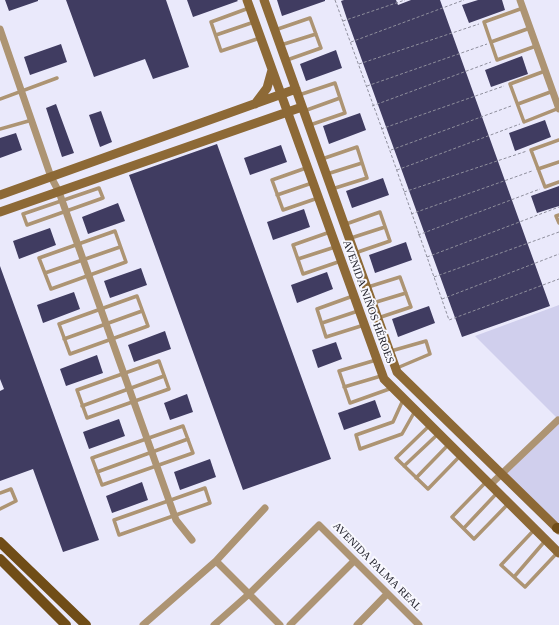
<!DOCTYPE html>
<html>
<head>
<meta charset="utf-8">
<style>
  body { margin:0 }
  canvas { display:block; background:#eae9fb }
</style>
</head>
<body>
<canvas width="559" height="625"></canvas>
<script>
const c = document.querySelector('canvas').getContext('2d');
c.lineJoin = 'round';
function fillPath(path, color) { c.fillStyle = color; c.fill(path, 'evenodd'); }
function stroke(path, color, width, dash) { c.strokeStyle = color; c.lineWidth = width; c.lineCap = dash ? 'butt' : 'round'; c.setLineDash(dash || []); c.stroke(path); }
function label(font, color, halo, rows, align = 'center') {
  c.font = font + ' "Times New Roman",serif'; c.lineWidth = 4; c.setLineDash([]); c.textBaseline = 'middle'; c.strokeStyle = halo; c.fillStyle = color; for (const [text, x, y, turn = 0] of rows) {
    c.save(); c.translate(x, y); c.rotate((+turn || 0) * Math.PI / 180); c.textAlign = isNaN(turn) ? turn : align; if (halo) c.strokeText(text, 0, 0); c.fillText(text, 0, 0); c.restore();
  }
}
const green = new Path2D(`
  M559,305v222l-58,-52 57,-56 -83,-83z`);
const building = new Path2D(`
  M5,0h33v1l-29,10z
  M66,0h100l23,67 -36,12 -8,-20 -51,18z
  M187,0h50l1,1 -45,16z
  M277,0h48v1l-43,15z
  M344,0h52l2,5 13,-5h29l110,306 -88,31 -115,-318 -6,-18z
  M478,0h24l3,10 -36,13 -7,-18z
  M61,44l6,18 -37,13 -6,-18z
  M336,50l6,18 -36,13 -6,-17z
  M522,56l6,18 -37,13 -6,-17z
  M56,104l18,49 -12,4 -16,-49z
  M101,111l11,31 -12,5 -11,-32z
  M360,113l6,17 -37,14 -6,-18z
  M545,120l6,17 -36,14 -6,-18z
  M16,133l6,17 -22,8v-20z
  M217,144l114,315 -88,31 -114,-315z
  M281,145l6,17 -37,13 -6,-17z
  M383,178l6,17 -37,13 -6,-17z
  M559,186v20l-22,7 -6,-17z
  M118,203l7,18 -37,13 -6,-17z
  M304,209l6,18 -37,13 -6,-18z
  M50,228l6,17 -37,14 -6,-18z
  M406,242l6,18 -37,13 -6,-18z
  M0,266l99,274 -36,12 -30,-83 -33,12v-90l4,-2 -4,-10z
  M141,268l6,17 -37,13 -6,-17z
  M327,272l6,17 -36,14 -6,-18z
  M74,292l6,17 -37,14 -6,-18z
  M429,306l6,17 -37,14 -6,-18z
  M165,331l6,18 -37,13 -6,-17z
  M336,342l6,17 -24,9 -6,-18z
  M97,355l6,18 -37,13 -6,-17z
  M187,394l6,18 -23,8 -6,-17z
  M375,400l6,17 -37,13 -6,-17z
  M119,419l6,17 -36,13 -6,-17z
  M210,459l6,18 -36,13 -6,-18z
  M142,482l6,18 -36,13 -6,-17z`);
const path = new Path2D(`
  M335,0l55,151 59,169 110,-41
  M343,21l62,-21
  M351,42l113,-42
  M359,64l120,-40
  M367,86l120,-42
  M372,106l119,-44
  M381,129l123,-43
  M391,150l120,-44
  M397,170l123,-46
  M404,192l123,-41
  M411,214l121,-43
  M418,235l122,-46
  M427,257l132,-50
  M434,277l125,-45
  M442,299l117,-45`);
const lane = new Path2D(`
  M249,8l-38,14 10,29 39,-13
  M523,8l-39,14 13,38 39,-14
  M275,30l35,-12 11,30 -34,12
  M216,35l38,-13
  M491,42l39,-14
  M281,45l35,-11
  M545,71l-35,13 14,38 35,-14
  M299,95l36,-12 10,30 -35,12
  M0,99l57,-21
  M518,104l35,-13
  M304,111l36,-13
  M0,129l32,-9
  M559,140l-28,10 14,37 14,-5
  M322,159l35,-12 10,31 -35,11
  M306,168l-34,12 11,30 35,-12
  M538,169l21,-7
  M327,174l35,-11
  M99,188l4,10 -76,27 -4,-11z
  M277,195l35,-12
  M559,215l-3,1 3,7
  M346,224l34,-12 10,29 -35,12
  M115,231l11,31 -75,27 -12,-31z
  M330,232l-37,13 10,29 38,-13
  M351,238l34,-11
  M298,259l37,-12
  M45,273l75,-26
  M368,287l32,-10 11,30 -33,11
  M137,296l11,30 -78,28 -11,-30z
  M353,296l-36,13 9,28 38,-12
  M373,303l33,-10
  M322,323l36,-12
  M64,339l78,-28
  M391,351l35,-10 4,13 -33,14
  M376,360l-37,11 11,32 42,-15
  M159,361l10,28 -82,29 -10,-28z
  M344,387l37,-11
  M403,400l-10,22 -37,13 4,14 42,-15 13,-23
  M82,406l82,-30
  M183,426l10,27 -91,32 -10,-27z
  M429,426l-33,32 32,31 32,-33
  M404,466l34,-32
  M97,472l91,-33
  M416,478l33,-34
  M486,482l-34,35 22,22 34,-35
  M205,488l5,15 -91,32 -5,-15z
  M0,493l11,-4 5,12 -16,8
  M464,528l33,-35
  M534,530l-33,35 24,22 33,-35
  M514,577l31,-36`);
const street = new Path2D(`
  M520,0l39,109
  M0,29l51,148 8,15 117,328 16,20
  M490,485l68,-65
  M216,561l64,64
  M143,625l73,-64 49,-53
  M214,625l35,-31 70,-69 100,100
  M290,625l64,-64
  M357,625l30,-31`);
const secondary = new Path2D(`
  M247,0l137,379 175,174
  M264,0l133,372 162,158
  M255,104l12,-16 5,-18
  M0,195l296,-106
  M0,212l302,-105`);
const primary = new Path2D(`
  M557,528h2
  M0,542l86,83
  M0,559l66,66`);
const streetNames = [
  ["AVENIDA NIÑOS HÉROES",368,302,70],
  ["AVENIDA PALMA REAL",377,567,45]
];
fillPath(green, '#d0cfed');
fillPath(building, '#403c61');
stroke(path, '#8e8e9c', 1, [3, 2]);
stroke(lane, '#ad9473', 3.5);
stroke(street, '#ad9473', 7);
stroke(secondary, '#8d6936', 9);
stroke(primary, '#704d17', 10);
label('11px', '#262630', '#f8f8fe', streetNames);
</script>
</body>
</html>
